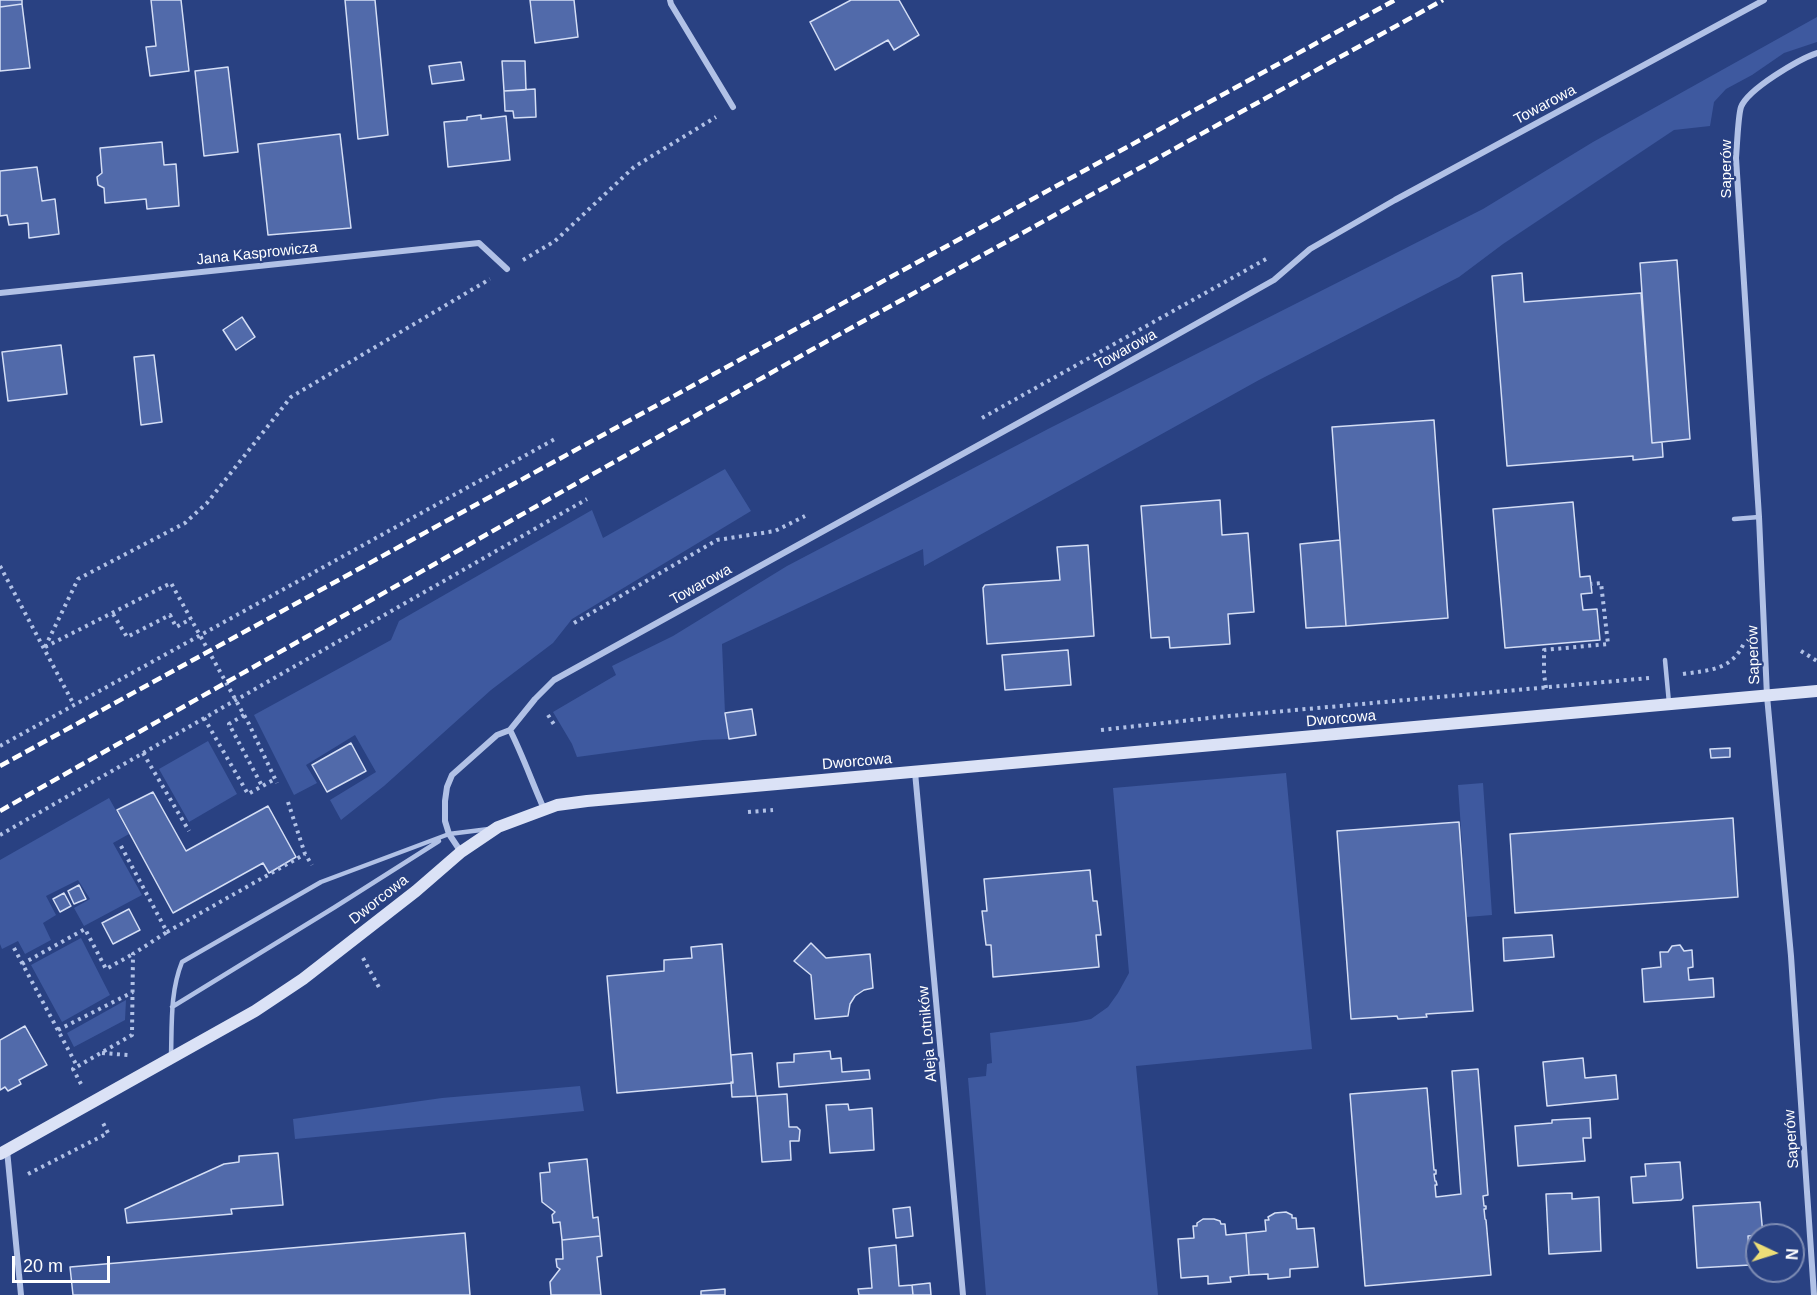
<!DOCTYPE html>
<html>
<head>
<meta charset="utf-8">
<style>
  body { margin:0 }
  #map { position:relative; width:1817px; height:1295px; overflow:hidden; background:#294182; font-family:Arial,sans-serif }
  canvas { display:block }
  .north { position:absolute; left:1745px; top:1223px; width:60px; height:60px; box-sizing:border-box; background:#294182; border:2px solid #7f8db4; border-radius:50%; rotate:94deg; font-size:16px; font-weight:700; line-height:24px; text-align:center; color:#fff }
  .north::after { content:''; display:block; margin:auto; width:21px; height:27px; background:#edde78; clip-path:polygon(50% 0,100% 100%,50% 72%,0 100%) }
  .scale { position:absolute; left:12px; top:1256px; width:98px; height:27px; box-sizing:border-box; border:3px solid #fff; border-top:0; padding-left:8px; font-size:18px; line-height:21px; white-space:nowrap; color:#fff; -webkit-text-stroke:4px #294182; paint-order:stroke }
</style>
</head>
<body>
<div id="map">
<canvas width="1817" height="1295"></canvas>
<div class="north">N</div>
<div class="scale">20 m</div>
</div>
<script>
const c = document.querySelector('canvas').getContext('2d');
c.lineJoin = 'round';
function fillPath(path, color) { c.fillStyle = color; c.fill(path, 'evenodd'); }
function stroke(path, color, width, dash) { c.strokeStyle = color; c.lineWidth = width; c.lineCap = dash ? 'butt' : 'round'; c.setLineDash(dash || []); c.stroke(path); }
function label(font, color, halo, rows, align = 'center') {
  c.font = font + ' Arial,sans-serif'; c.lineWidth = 4.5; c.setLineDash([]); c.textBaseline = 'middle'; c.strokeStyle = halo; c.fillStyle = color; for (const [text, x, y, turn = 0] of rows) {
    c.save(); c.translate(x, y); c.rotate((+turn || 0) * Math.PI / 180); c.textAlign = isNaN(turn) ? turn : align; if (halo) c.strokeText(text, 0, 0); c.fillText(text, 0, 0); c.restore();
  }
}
const green = new Path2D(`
  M1817,17v25l-33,11 -32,22 -26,14 -12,13 -4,24 -36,4 -171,114 -44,33 -200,103 -335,186 -1,-17 -201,95 3,69 4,26 -26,1 -126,17 -5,-13 -19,-32 63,-37 -4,-9 61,-30 114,-70 261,-137 435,-220 110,-67z
  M725,469l26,42 -179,108 -19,24 -62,47 -107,96 -43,34 -11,-20 46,-28 -21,-37 -49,30 11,18 -23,12 -40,-80 137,-75 8,-19 193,-111 11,28z
  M208,741l29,53 -48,28 -30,-53z
  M1286,773l26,276 -176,17 22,229h-172l-18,-217 18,-2 1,-12 5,-1 -2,-30 86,-11 15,-3 17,-12 10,-14 11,-20 -16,-185z
  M1483,783l9,132 -25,2 -9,-132z
  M109,798l20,36 -16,9 29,52 -58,31 -10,-18 16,-9 -12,-19 -32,16 10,19 -13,8 8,17 -26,14 -7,-13 -16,8 -2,-5v-84z
  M81,938l29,57 -48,27 -31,-57z
  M126,1000l-1,20 -51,27 -7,-14z
  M580,1086l4,25 -289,28 -2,-20 149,-21z`);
const building = new Path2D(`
  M0,0h22v4l-22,3z
  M151,0h30l8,71 -39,5 -4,-29 10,-1z
  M345,0h30l13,135 -30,4z
  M530,0h44l4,37 -43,6z
  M851,0h48l20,35 -25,15 -6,-10 -53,30 -25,-48z
  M22,4l8,64 -30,3v-64z
  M502,61h23l1,29 -22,1z
  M461,62l3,18 -32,4 -3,-18z
  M228,67l10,85 -34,4 -9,-85z
  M535,89l1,28 -22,1 -1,-7h-8l-1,-20z
  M481,115v4l25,-3 4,44 -62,7 -4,-45 23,-2v-3z
  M340,134l11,94 -83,7 -10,-91z
  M162,142l2,23 12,-1 3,42 -32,3 -1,-10 -41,4 -1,-15 -6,-3 -1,-8 5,-4 -2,-25z
  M37,167l5,34 13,-2 4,35 -30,4 -1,-15 -19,2 -2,-10 -7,1v-45z
  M1677,260l13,179 -38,4 -12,-180z
  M1522,273l2,29 117,-9 11,150 10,-1 1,15 -30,3v-4l-126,10 -15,-190z
  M242,317l13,20 -19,13 -13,-20z
  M61,345l6,49 -59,7 -6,-49z
  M154,355l8,67 -21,3 -7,-68z
  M1434,420l14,198 -102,8 -14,-199z
  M1220,500l2,35 26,-2 6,79 -26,2 2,30 -60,4 -1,-11 -18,1 -10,-132z
  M1573,502l7,75 10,-1 2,17 -11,1 2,16 14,-1 3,31 -95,8 -12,-139z
  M1340,540l6,86 -40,2 -6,-84z
  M1088,545l6,91 -107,8 -4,-56 2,-3 75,-5 -3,-33z
  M1068,650l3,35 -66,5 -3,-35z
  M752,709l4,26 -27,4 -4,-26z
  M351,743l15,28 -39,21 -15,-27z
  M1730,748v9l-19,1 -1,-9z
  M153,792l33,59 82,-45 28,51 -27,16 -6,-10 -90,50 -56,-103z
  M1733,818l5,79 -223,16 -5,-79z
  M1459,822l14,189 -47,3 1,3 -29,2 -1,-3 -46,3 -14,-188z
  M1090,870l3,31h4l4,34h-5l3,32 -106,10 -2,-32h-5l-4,-34h5l-3,-32z
  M79,885l7,14 -12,5 -6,-13z
  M64,893l7,13 -11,6 -7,-13z
  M129,909l11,21 -27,14 -11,-21z
  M1552,935l2,22 -50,4 -1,-23z
  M811,943l15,15 44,-4 3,34 -9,2 -9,6 -5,8 -2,12 -33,3 -4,-44 -17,-14z
  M722,944l11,139 -116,10 -10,-117 57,-5v-11l28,-2 -1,-11z
  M1680,945l4,6 8,-1 1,17 -5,1 1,12 24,-2 1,19 -70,5 -2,-33 19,-2 -1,-15h8l4,-6z
  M25,1026l22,39 -28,15 2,4 -13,7 -3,-4 -5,3v-50z
  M830,1051l1,8 10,-1 1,14 27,-2 1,9 -91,8 -2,-24 17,-1v-8z
  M752,1053l4,43 -24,1 -1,-15 2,1 -2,-28z
  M1583,1058l2,20 31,-3 2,24 -71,7 -4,-44z
  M1478,1069l10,126 -5,1 1,10h2v3h-2l1,10 1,1 5,55 -126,11 -15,-192 77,-6 7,82h2v4h-2l1,7h1l1,4h-2l1,12 25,-3 -9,-123z
  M787,1094l2,33h8l3,3 -1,11h-9l1,19 -29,2 -5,-66z
  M848,1104l1,6 23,-2 2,42 -44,3 -4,-48z
  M1590,1118l1,20h-8l2,23 -67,5 -3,-40 37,-3v-3z
  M278,1153l5,52 -52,4 1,5 -105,9 -2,-14 99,-45 15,-2v-6z
  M587,1159l6,59 5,-1 2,19 -38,4 -2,-18 -7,1 -1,-8 3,-3 -13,-10 -2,-29 10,-1 -1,-9z
  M1680,1162l3,36 -2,2 -48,3 -2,-26 15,-1 -1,-12z
  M1572,1193v6l27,-2 2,54 -52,3 -3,-60z
  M1760,1202l3,33 -15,1 2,29 -53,3 -4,-62z
  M910,1207l3,29 -17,2 -3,-29z
  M1286,1212l6,3v3h4l1,11 17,-1 4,39 -28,2v8l-22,2v-5l-19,1 -3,-42 20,-2 -1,-11h4l-1,-3 7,-4z
  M1203,1219h11l6,2 1,3h4l1,11 20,-2 3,42 -19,2 1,5 -23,2v-8l-27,2 -3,-39 16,-1 -1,-12h4v-3z
  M465,1233l5,62h-397l-3,-28z
  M600,1236l2,20 -5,1 4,38h-50l-1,-13 10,-13 -3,-2 -1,-8h7l-1,-19z
  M896,1245l3,41 13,-1 1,10h-54l-1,-6 14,-1 -3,-40z
  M930,1283l1,12h-18l-1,-10z
  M725,1289v6h-24v-4z`);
const path = new Path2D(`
  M523,260l32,-19 79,-74 82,-50
  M982,418l284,-159
  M0,566l74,139
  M113,614l14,23 43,-22 6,12 15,-8
  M574,623l143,-83 58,-9 30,-15
  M45,647l33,-68 107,-56 22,-20 84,-106 199,-118
  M45,647l126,-64 78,141 28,59
  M1801,651l16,10
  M1683,674c27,-4 49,-4 61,-31
  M1546,688l-2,-14v-24l64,-6 -7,-61 -10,1
  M244,715l-15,9 33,62
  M548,715l7,11
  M204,718l44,76 27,-15
  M1101,730l117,-13 431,-39
  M0,746l555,-307
  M143,753l46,78
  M288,802l17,52 7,11
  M748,812l25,-2
  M0,835l587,-336
  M121,846l46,86 138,-78
  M14,948l63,118
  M363,958l18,33
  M22,964l63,-35 21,40 27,-15
  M58,1030l75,-38
  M102,1053l26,2
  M81,1084l-8,-15 59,-34 1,-81 34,-22
  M28,1174l80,-41 -6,-12`);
const lane = new Path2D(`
  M1734,519l25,-2
  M1665,660l4,43
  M172,1007l163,-100 104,-66
  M171,1056c1,-32 -1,-64 11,-94l139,-80 128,-48 40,-5`);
const street = new Path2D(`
  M670,0l1,4 62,103
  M0,293l479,-50 28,26
  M510,730c13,26 22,52 34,79
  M915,772l48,523
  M461,852l-12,-18 -4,-13v-20l2,-14 5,-12 45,-40 13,-5 25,-31 19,-19 555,-307 165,-93 36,-31 85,-49 369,-200
  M7,1150l14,145
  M1814,1295l-23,-339 -24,-260 -8,-179 -23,-359c1,-11 2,-42 5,-51 7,-18 58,-48 76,-54`);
const secondary = new Path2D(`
  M0,1154l255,-143 48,-32 113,-88 45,-39 37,-25 59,-22 30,-4 1230,-110`);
const rail = new Path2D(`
  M0,766l1395,-766
  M0,811l813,-462 630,-349`);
const streetNames = [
  ["Towarowa",1545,105,-28],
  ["Saperów",1727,169,-90],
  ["Jana Kasprowicza",257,254,-6],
  ["Towarowa",1126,350,-29],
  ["Towarowa",701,585,-29],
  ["Saperów",1754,655,-92],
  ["Dworcowa",1341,719,-5],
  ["Dworcowa",857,762,-5],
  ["Dworcowa",379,900,-38],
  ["Aleja Lotników",928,1034,-95],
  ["Saperów",1792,1139,-94]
];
fillPath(green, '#3e599f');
fillPath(building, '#516aaa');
stroke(building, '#d4def5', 1.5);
stroke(path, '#b1c1e6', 4, [3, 4.5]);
stroke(lane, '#b1c1e6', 4.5);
stroke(street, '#b1c1e6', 6);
stroke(secondary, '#dbe2f6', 12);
stroke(rail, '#fff', 4.5, [10, 4.5]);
label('15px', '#fff', '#294182', streetNames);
</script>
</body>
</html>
